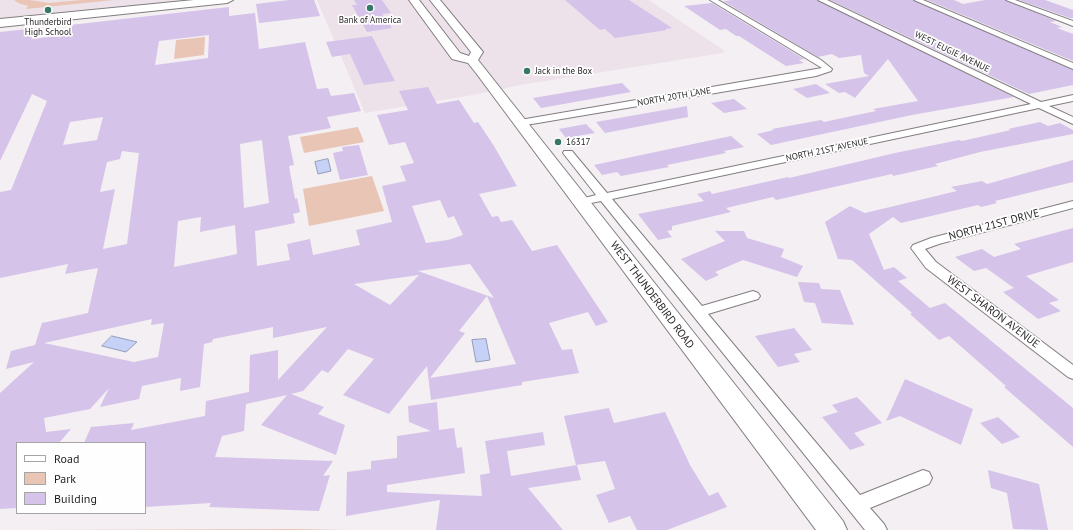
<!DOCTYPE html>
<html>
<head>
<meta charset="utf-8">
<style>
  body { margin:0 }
  #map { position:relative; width:1073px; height:530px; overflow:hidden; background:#f4eff2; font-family:"PT Sans",sans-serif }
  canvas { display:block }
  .legend { position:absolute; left:16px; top:442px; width:130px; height:72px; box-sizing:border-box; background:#fffefe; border:1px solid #a6a5a5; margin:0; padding:5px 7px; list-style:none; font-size:12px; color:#211f20 }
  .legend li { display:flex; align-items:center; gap:8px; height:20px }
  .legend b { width:20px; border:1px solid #a6a5a5 }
</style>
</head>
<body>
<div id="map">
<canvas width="1073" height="530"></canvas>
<ul class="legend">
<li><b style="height:5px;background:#fff"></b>Road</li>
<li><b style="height:11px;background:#e9c5b6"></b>Park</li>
<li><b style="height:11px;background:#d5c3ea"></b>Building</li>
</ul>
</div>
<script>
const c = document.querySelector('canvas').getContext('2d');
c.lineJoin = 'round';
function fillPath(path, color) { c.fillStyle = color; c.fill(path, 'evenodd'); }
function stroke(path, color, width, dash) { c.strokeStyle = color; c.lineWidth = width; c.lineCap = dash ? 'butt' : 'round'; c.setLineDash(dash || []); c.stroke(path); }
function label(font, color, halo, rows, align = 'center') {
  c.font = font + ' "PT Sans",sans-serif'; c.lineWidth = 3.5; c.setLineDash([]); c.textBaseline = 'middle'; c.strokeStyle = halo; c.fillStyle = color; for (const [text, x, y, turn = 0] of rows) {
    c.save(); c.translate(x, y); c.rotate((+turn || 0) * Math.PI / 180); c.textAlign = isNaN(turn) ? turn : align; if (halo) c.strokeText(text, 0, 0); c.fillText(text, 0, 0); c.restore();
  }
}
const built = new Path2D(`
  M0,0h191l-191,21z
  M317,0h332l76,51 -2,2 -203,32 -47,10 -108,18z`);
const green = new Path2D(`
  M14,0h16l19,3 32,-3h33l-88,9 2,-3 -10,-3z
  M205,37l-1,18 -30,4 2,-19z
  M358,127l6,15 -60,11 -4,-16z
  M372,176l12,35 -75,15 -6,-37z
  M296,529l50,1h-320h18z`);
const water = new Path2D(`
  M328,159l3,12 -13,3 -3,-12z
  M112,336l25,6 -11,10 -24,-6z
  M486,339l4,21 -14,2 -4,-22z`);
const building = new Path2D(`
  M289,0h25l6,16 -61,7 -3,-19z
  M354,0h28l9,13 -9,1 10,14 -25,4 -15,-27h5z
  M565,0h64l43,28 -7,1 2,1 -52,8 -10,-9 -5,1z
  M733,0h84l197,97 -102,18 -141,30 -14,-11 17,-4 -2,-1 49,-9 3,2 52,-11 -3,-2 45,-8 -30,-42 -33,39 -10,-6 -6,1 -14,-9 44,-8 -5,-3 -3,-18 -22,3 -7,-4 -14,3 -95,-56z
  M830,0h83l160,70v15l-44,9z
  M927,0h27l9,4 22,-4h20l51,21 -6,1 12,5 -5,1 16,6v27z
  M1019,0h26l28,10v8h-3z
  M712,3l92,56 -5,1 5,3 -18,3 -47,-30h-3l-10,-7 -6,1 -36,-24z
  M229,7v9l26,-3 4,36 46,-7 12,47 11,-1 3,8 23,-3 7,18 -34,6 4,11 -43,8 6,29 -5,1 6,33 2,-1 3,14 -7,2 2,9 -40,8 2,35 33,-6 -3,-16 23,-5 3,16 47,-10 -4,-15 36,-8 -10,-36 24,-5 -6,-15 14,-3 -9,-21 -16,3 -12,-30 31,-5 -9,-19 29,-4 9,17 22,-4 15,23 4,-1 16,24 23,40 -38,8 13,23 6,-1 3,6 11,-2 20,31 25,-6 51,77 -12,4 -8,-14 -39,11 13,27 10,-1 7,24 -57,9v3l-91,15 -4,-34 -38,48 -46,-19 31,-36 -26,-10 -20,24 -6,-3 -19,21 -12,3 33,13 -6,7 27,11 -9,30 -75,-30 26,-30 -41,9 -2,27 -22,5 -7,21 118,4 -10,15 7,-1 -11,36 -110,-4 2,-4 -66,4v-64h-61l7,-16 43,-4 -3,7 74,-14 1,-15 43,-9 1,-37 28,-5v30l49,-53 -54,11v-11l-60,12 -1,3 -8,2 -4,43 -20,4 1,-13 -39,8 -3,13 -39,8 9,-19 -19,21 -46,9 2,14 25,-3 -12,14h-42v65l-17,1v-116l34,-31 -28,7 5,-18 24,-6 7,-22 46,-10 10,-45 -33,6 3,-10 -68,14v-86l11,-2 36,-89 -15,-7 -32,67v-129l37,-4 -6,11 34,-4 5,-10zM209,35l-1,23 -53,7 4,-24zM103,117l-6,23 -34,5 7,-23zM262,140l7,63 -25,5 -4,-64zM122,151l17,2 -12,91 -24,5 12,-60 -15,3 7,-30 13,-3zM440,200l8,18 6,-2 9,19 -15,5 -22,3 -14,-37zM201,217l-1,15 35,-7 2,29 -63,13 4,-46zM470,264l24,34 -76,-27zM419,275l-29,30 -36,-21zM487,296l29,68 -86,14 35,-45 -6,-2zM152,319l-1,6 13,-2 -6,34 -24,5 -90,-19z
  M372,36l23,45 -31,4 -14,-31 -18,3 -6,-15z
  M622,83l9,9 -90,16 -8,-10z
  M816,84l14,9 -23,5 -14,-9z
  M734,99l13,10 -23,4 -13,-10z
  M687,106l1,11 -83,16 -9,-11z
  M1040,122l8,4 12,-3 13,7v4l-93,18 -45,12 3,2 -45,10 -1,-2 -116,26 -3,-3 -47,11 5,4 -59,14v4l-5,1 5,6 -14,3 -20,-26 66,-13 -7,-7 13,-3 2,3 76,-17 1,1 106,-25 64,-13 3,1 49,-11 -3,-1z
  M586,124l9,9 -29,5 -7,-9z
  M731,136l13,11 -20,4 2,2 -59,12 2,2 -48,9 -4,-4 -15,3 -8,-10z
  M359,145l9,30 -28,5 -7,-27 10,-2 -1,-4z
  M1073,160v22l-78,19 2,2 -16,4 -3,-2 -77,18 -8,-6 -24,17 15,36 10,-3 13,11 -9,3 32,27 15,-5 128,105v39l-69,-60 2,-1 -57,-50 -10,4 -29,-26 2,-1 -60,-53 -14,-1 -13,-37 25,-16 15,7 92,-22 -6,-4 31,-6 5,3z
  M1073,228v34l-47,14 33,24 -10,3 12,8 -23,8 -35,-27 11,-4 -28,-20 -12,3 -19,-14 27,-8 12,8 27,-8 -7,-5z
  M715,231h29l3,7 37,11 -3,8 22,9 -6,11 -54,-17 -28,12 4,3 -13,6 -25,-22 44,-18z
  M798,282l21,1 2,6 19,1 14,35 -32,-2 -7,-20 -11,-1z
  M794,328l18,22 -18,4 6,8 -22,5 -23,-31z
  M905,379l68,30 -12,36 -61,-29 -14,5z
  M857,397l25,26 -28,10 11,12 -15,5 -28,-33 16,-5 -6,-7z
  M437,402l2,28 15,-2 3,20 5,-1 3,26 -78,12v7l95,4 -2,-21 10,-2 -5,-32 58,-9 2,13 -38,6 4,25 66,-11 4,15 -53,8 35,42h-127l4,-30 -94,16 1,-44 24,-3v-8l26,-3v-22l34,-5 -22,-9 -1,-16z
  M609,408l5,15 51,-11 25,53 19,31 9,-4 9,15 -60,23h-30l-7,-14 -21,7 -13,-28 19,-6 -10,-28 -29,4 -12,-49z
  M998,417l22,20 -18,7 -22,-21z
  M988,470l51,14 9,46 -35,-1 -6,-36 -16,-5z`);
const street = new Path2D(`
  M710,0h8l103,60 11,9 -1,2 -15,5 -296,50 -5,-3 5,-3 302,-52z
  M818,0h9l214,102 32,-7v6l-24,5 24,11v7l-34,-16 -427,91 90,107 51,-15 5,2 2,3 -2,3 -50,15 152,181 63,-25 6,2 3,6 -3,6 -59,24 14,16 3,6h-22l-264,-329 -20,4 -4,-1 -2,-2 2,-2 19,-5 -33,-42 1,-2h8l35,42 424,-89z
  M914,0h9l150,63v6z
  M1006,0h9l58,21v5z
  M1073,201v7l-134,36 -14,5 11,13 137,103v14l-5,-2 -142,-109 -15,-20 2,-3 18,-7z`);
const secondary = new Path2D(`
  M409,0h10l41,53 9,3 2,-4 -41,-52h10l43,52 -5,8 365,461 4,9h-31l-340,-457 -8,-10 -16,-4z`);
const primary = new Path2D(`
  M194,0h39l-6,3 -227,24v-8z`);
const markers = [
  [370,8,4,"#367868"],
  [48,10,4,"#367868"],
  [527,71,4,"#367868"],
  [558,142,4,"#367868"]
];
const farPoinames = [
  ["Bank of America",370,20],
  ["Thunderbird",48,22],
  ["High School",48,32],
  ["Jack in the Box",535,71,"left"],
  ["16317",566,142,"left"]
];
const farStreetnames = [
  ["WEST EUGIE AVENUE",952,52,26],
  ["NORTH 20TH LANE",674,97,-10],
  ["NORTH 21ST AVENUE",827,150,-12]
];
const streetNames = [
  ["NORTH 21ST DRIVE",994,225,-15],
  ["WEST THUNDERBIRD ROAD",652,295,53],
  ["WEST SHARON AVENUE",993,312,37]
];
fillPath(built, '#eee2ea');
fillPath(green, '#e9c5b6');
fillPath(water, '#c6d1f8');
stroke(water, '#949cb7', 1);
fillPath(building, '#d5c3ea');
stroke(street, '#827e80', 2);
stroke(secondary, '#827e80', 2);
stroke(primary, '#827e80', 2);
fillPath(street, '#fff');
fillPath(secondary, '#fff');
fillPath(primary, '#fff');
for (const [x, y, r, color] of markers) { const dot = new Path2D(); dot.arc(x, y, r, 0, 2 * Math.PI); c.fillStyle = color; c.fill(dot); stroke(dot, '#fffefe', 1.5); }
label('9px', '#211f20', '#fffefe', farPoinames);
label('9px', '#211f20', '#fffefe', farStreetnames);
label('11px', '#211f20', '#fffefe', streetNames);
</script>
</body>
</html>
